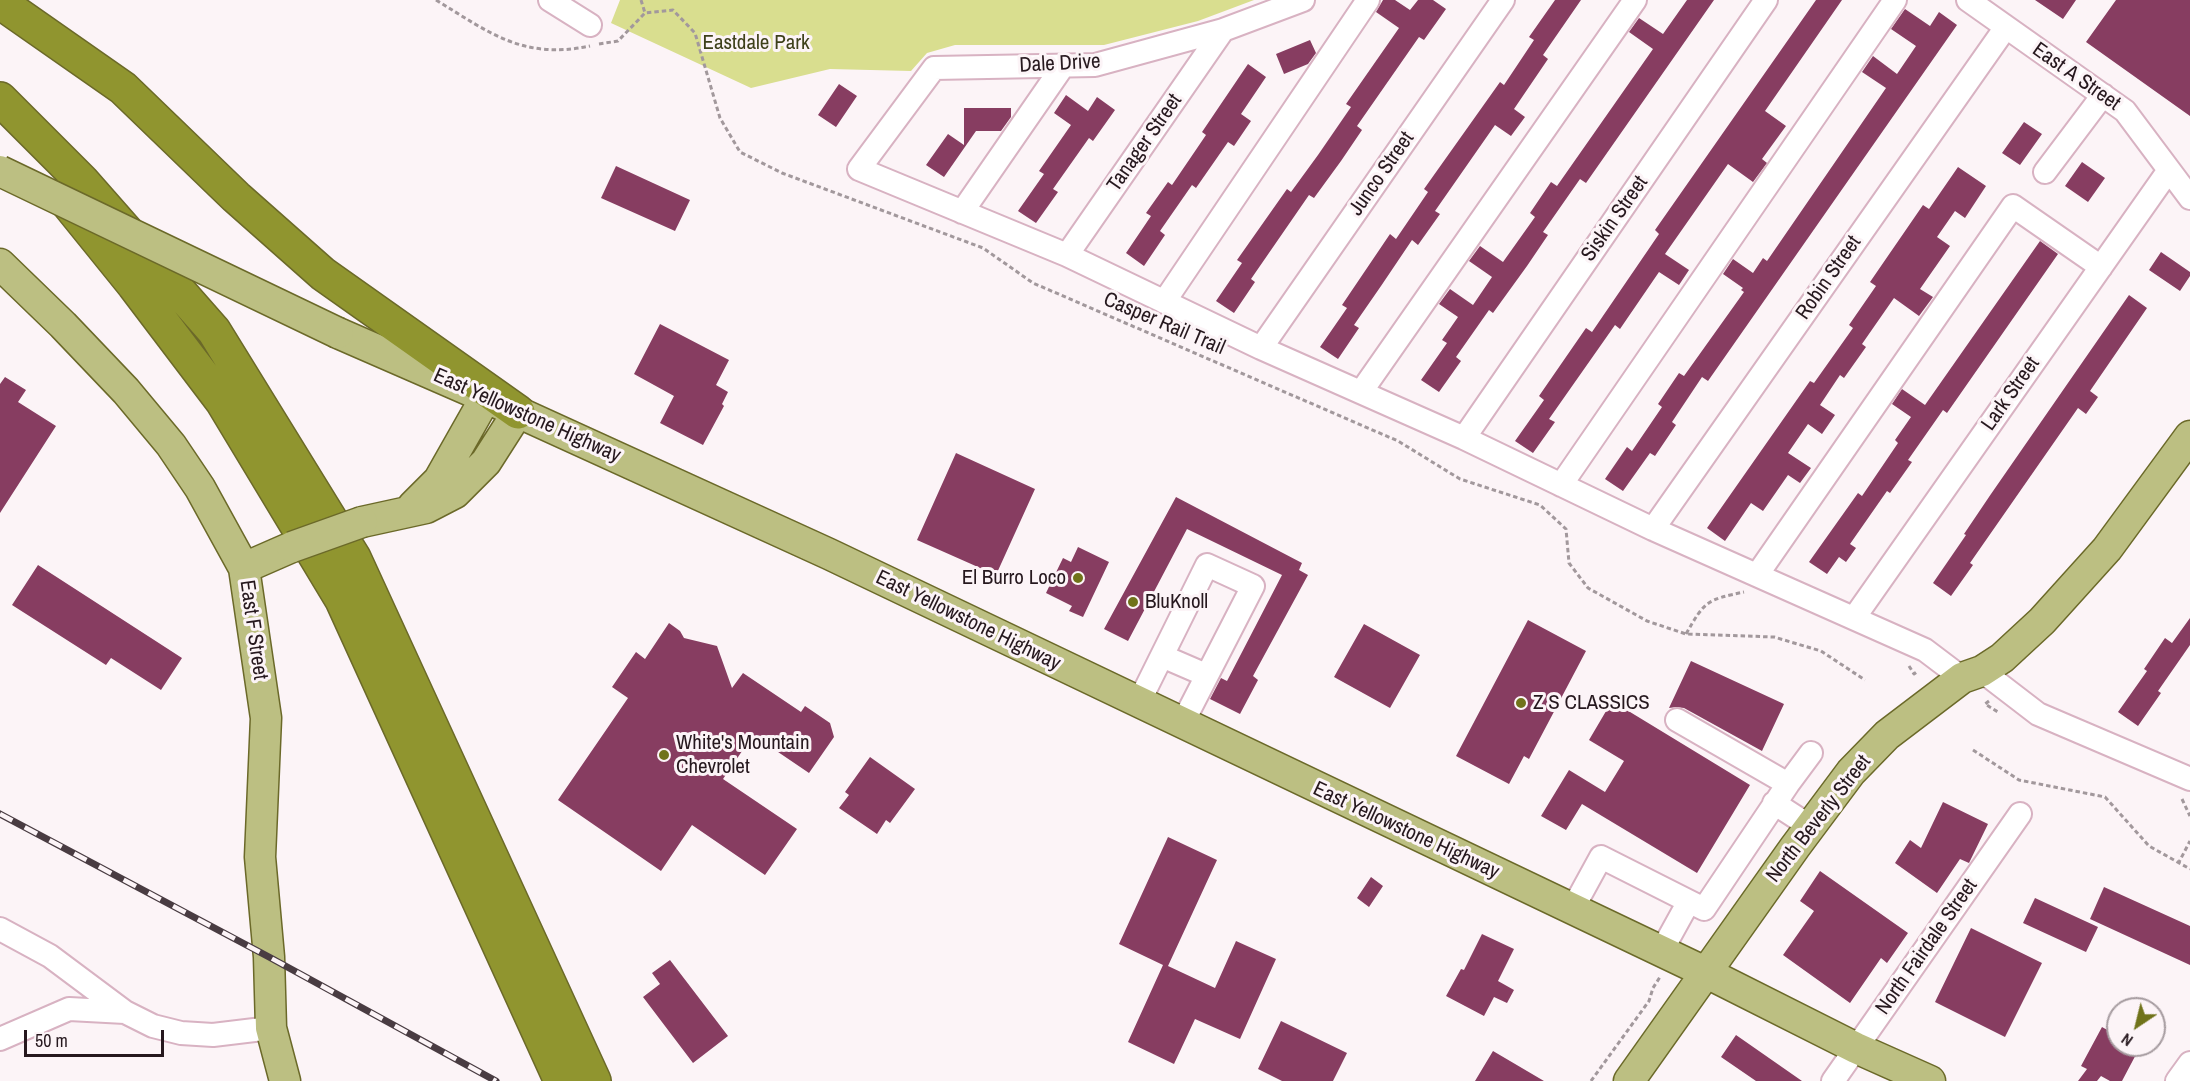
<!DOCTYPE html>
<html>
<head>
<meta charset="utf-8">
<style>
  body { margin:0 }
  #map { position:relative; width:2190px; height:1081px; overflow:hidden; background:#fcf4f7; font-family:"Archivo Narrow",sans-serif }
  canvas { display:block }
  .north { position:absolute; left:2106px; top:997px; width:60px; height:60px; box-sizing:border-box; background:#fcf4f7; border:2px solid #a69ca0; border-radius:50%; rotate:215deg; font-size:16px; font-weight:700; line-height:24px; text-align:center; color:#26181e }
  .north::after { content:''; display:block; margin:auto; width:21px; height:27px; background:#70731a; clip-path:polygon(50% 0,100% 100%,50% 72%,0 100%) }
  .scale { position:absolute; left:24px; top:1030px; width:140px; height:27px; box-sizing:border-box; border:3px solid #26181e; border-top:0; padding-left:8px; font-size:18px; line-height:21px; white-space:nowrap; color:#26181e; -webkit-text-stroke:4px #fcf4f7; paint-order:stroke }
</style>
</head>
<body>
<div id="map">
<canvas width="2190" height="1081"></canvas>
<div class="north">N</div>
<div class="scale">50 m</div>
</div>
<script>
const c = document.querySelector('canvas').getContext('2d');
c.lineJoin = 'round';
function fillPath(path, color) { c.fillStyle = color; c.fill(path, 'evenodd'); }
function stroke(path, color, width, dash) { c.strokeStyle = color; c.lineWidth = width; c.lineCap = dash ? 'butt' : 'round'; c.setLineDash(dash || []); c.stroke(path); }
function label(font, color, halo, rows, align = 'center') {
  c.font = font + ' "Archivo Narrow",sans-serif'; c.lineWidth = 6; c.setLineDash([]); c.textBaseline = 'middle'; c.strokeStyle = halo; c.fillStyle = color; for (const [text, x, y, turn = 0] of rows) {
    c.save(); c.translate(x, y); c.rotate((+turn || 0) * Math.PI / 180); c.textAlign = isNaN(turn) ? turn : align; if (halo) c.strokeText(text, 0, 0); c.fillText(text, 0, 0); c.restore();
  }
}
const green = new Path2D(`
  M620,0h634l-56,21 -94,24h-149l-28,8 -16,18 -81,-2 -79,19 -140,-65z`);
const building = new Path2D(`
  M1383,0h12l15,10 8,-10h15l13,9 -22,31 -5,-3 -62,89 5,4 -21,31 -27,37 -5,-3 -58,84 4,3 -21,31 -18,-12 26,-38 -5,-3 50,-71 4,3 27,-37 33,-48 -5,-3 53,-76 -23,-16z
  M1555,0h26l-38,55 5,4 -34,50 11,8 -14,19 -16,-11 -60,86 5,3 -22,31 -6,-5 -31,46 -27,39 5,3 -21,31 -18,-12 27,-39 -5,-3 48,-71 6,5 32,-47 -4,-3 76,-107 4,3 30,-45 -5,-3z
  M1687,0h27l-128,183 -6,-4 -37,53 5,3 -21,31 -34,47 -4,-3 -33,47 5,4 -22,31 -18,-12 26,-37 -5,-3 16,-23 -19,-13 11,-15 23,16 19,-28 -23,-16 11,-15 23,16 32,-45 -5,-4 21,-31 6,4 96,-137 -24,-17 10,-14 24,16z
  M1816,0h26l-77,111 21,15 -24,33 5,4 -14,19 -25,-18 -63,90 24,16 -10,15 -20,-13 -39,57 -5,-4 -66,94 6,3 -22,31 -18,-12 29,-41 -5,-4 47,-68 6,4 67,-98 -4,-4z
  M2035,0h41l-13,19z
  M2116,0h74v116l-104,-74z
  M1905,9l25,17 9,-14 18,13 -249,356 -6,-4 -30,45 4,3 -21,31 -5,-3 -27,38 -18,-12 22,-32 5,4 30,-44 -4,-3 21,-31 5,3 60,-84 -3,-2 2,-2 -20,-14 10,-15 20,14 10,-15 4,3 119,-173 -24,-16 11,-16 24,18 19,-28 -25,-17z
  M1310,40l6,13 -8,11 -24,10 -8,-20z
  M1248,64l18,13 -25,37 10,7 -17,25 -6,-4 -32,46 -4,-3 -32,46 5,4 -21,31 -18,-13 25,-37 -5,-3 22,-31 4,3 34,-50 -4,-3z
  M839,84l18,12 -21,31 -18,-12z
  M1066,95l22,16 9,-14 18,13 -22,31 -4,-3 -36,51 5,3 -22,31 -18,-12 26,-37 -5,-3 32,-46 -17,-12z
  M964,108h47v9l-10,14h-25l-32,46 -18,-12 22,-31 16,11z
  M2024,122l18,12 -22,31 -18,-12z
  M2082,162l23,16 -17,24 -23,-16z
  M616,166l74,34 -15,31 -74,-33z
  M1958,167l28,19 -21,32 -10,-7 -18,26 13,9 -30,43 13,8 -14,19 -25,-18 -32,46 4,3 -22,31 -4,-3 -20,30 15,10 -13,19 -14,-10 -20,29 23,15 -11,15 -12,-8 -25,36 -12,-8 -26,38 -18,-13 103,-147 4,2 39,-55 -4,-3 27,-39 -6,-4 53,-77 6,4z
  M2040,241l18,13 -111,159 -4,-3 -35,50 4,2 -22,31 -3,-2 -37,53 6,4 -10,14 -7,-5 -12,17 -18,-12 49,-69 4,3 36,-53 -3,-3 16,-23 -19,-13 10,-15 23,16z
  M2161,252l29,20v4l-10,15 -31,-21z
  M2129,295l18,13 -57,83 8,6 -12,17 -8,-6 -108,155 3,2 -22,31 -18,-13 33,-48 -2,-1 27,-40z
  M660,324l69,36 -13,25 12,7 -6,12 2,2 -21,39 -43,-22 14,-27 -40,-22z
  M5,377l21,13 -8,12 38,24 -56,87v-129z
  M956,453l79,36 -39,86 -79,-35z
  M1176,497l126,66 -3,7 9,5 -55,101 5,4 -18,34 -30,-15 11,-21 6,3 55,-106 -95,-46 -59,112 -24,-12z
  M1078,547l31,15 -26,55 -14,-6 3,-5 -26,-13 17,-35 8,4z
  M38,565l144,93 -21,32 -50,-32 -5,7 -94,-60z
  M2190,618v27l-32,46 3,2 -23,33 -20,-14 29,-41 -3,-2 21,-31 7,5z
  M1528,620l58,31 -57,108 -5,-3 -15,28 -53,-28z
  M669,623l11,8 4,7 33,8 15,42 11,-15 58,39 4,-6 25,17 4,14 -25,36 -56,-38 -30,44 74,50 -32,46 -73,-50 -31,46 -103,-71 70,-102 -16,-11 24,-35 9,7z
  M1364,624l56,31 -30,53 -56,-31z
  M1691,661l93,43 -22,47 -78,-43 -8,-1 -7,1z
  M1612,701l138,84 -53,88 -115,-69 -16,26 -25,-14 28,-46 36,22 19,-31 -35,-21z
  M870,757l45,32 -25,34 -4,-3 -9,14 -38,-26 10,-13 -4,-3z
  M1943,802l45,22 -19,39 -9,-4 -23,34 -42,-30 15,-23 11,8z
  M1168,837l49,23 -49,106 47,22 21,-47 40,18 -36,80 -45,-20 -21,45 -46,-22 35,-77 -44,-21z
  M1820,871l88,62 -21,30 -6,-5 -31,45 -67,-48 31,-44 -14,-10z
  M1371,877l12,9 -14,21 -12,-9z
  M2104,887l86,39v39l-100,-46z
  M2035,898l63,29 -12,25 -63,-29z
  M1971,928l71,35 -37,74 -70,-35z
  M1482,934l32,15 -16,32 16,9 -7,13 -13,-6 -10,19 -38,-20 15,-27 3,1z
  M670,960l58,76 -35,27 -50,-66 17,-13 -8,-11z
  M1281,1021l66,32 -14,28h-51l-24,-12z
  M2102,1027l16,9v9h23l-19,36h-12l-9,-5 -4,5h-19l9,-12 -6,-3z
  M1736,1035l66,46h-46l-35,-24z
  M1493,1051l51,30h-69z`);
const path = new Path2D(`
  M436,0c54,33 87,60 154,46
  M641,0l4,13
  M599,44l19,-3 27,-28 28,-3 22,23 25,85 20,34 42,21 201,75 50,35 365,158 62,38 80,26 26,24 3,34 19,25 59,33 39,13 88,3 47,14 44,29
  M1686,634c19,-33 20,-34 58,-42
  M1909,666l5,8 4,-3
  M1989,701l-4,3 13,8
  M1973,750l46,30 86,17 44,49 41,23
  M2182,799l8,17
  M2178,864l12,-23
  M1591,1081l58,-80 4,-13 7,-11`);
const minor = new Path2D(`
  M550,0l40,25
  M1303,0l-80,30 -128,35 -161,3 -75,101 208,86 194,93 203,90 189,91 272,121 37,28
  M1968,0l157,111 65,87
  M2045,172l58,-77
  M962,212l101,-146
  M1067,255l156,-225
  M1164,302l204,-302
  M1261,348l242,-348
  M1361,392l274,-392
  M1464,438l302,-438
  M1561,485l334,-485
  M1653,529l353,-502
  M1757,575l256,-369 88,61
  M1854,618l315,-448
  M1162,656l44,19
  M1982,671l56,43 152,65
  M1139,702l68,-137 46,21 -71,138
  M1788,784l23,-31
  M1774,803l37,24
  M1572,910l29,-53 103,52 84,-125 -111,-64
  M0,929l50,27 75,56
  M1661,952l27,-49
  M0,1039l69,-30 56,3 28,14 28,7 32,2 58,-7
  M1833,1081l187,-267
  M2177,1081l13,-18`);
const major = new Path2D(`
  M0,264l63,61 63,66 45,54 29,43 44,80 22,150 -6,139 9,100 2,71 14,53
  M338,333l140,61 351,160 876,418 151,76 74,33
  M413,506l26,-26 47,-83
  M362,522l64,-14 29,-15 31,-31 32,-50
  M244,568l48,-21
  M1629,1081l166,-234 56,-75 36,-37 75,-57 20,-7 20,-13 40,-37 65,-72 83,-113`);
const highway = new Path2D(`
  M0,2l123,86 113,109 87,77 195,138
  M0,99l82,82 132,150 140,227 240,523
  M62,196l72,89 88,116 120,199 219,481`);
const rail = new Path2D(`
  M0,814l269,143 227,124`);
const majorBridge = new Path2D(`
  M0,171l338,162
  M292,547l70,-25`);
const markers = [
  [1078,578,6,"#70731a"],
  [1133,602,6,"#70731a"],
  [1521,703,6,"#70731a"],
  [664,755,6,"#70731a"]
];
const parkNames = [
  ["Eastdale Park",756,43]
];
const streetNames = [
  ["Dale Drive",1060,64,-3],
  ["East A Street",2076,77,35],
  ["Tanager Street",1145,143,-55],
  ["Junco Street",1382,174,-55],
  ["Siskin Street",1615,219,-55],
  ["Robin Street",1829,278,-55],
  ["Casper Rail Trail",1164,324,23],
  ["Lark Street",2011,394,-55],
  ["East Yellowstone Highway",527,416,24],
  ["East Yellowstone Highway",968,621,26],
  ["East F Street",253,630,82],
  ["North Beverly Street",1819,819,-52],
  ["East Yellowstone Highway",1406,831,25],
  ["North Fairdale Street",1927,947,-55]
];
const poiNames = [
  ["El Burro Loco",1066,578,"right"],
  ["BluKnoll",1145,602],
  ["Z S CLASSICS",1533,703],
  ["White's Mountain",676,743],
  ["Chevrolet",676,767]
];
fillPath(green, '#d9de8f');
fillPath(building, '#873d61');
stroke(minor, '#d8b2c2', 26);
stroke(major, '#6b6929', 33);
stroke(highway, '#6b6929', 36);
stroke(path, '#a2989c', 3, [4.5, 3]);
stroke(minor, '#fff', 22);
stroke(major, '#bcbf82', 30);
stroke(highway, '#90952f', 33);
stroke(rail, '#493c42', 7);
stroke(rail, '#fcf4f7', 4.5, [14]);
stroke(majorBridge, '#6b6929', 33, []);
stroke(majorBridge, '#bcbf82', 30);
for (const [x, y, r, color] of markers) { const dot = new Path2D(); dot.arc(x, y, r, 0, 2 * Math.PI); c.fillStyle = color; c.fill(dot); stroke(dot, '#fcf4f7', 2); }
label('21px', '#3e401b', '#fcf4f7', parkNames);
label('21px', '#26181e', '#fcf4f7', streetNames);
label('21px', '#26181e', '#fcf4f7', poiNames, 'left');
</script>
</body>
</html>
